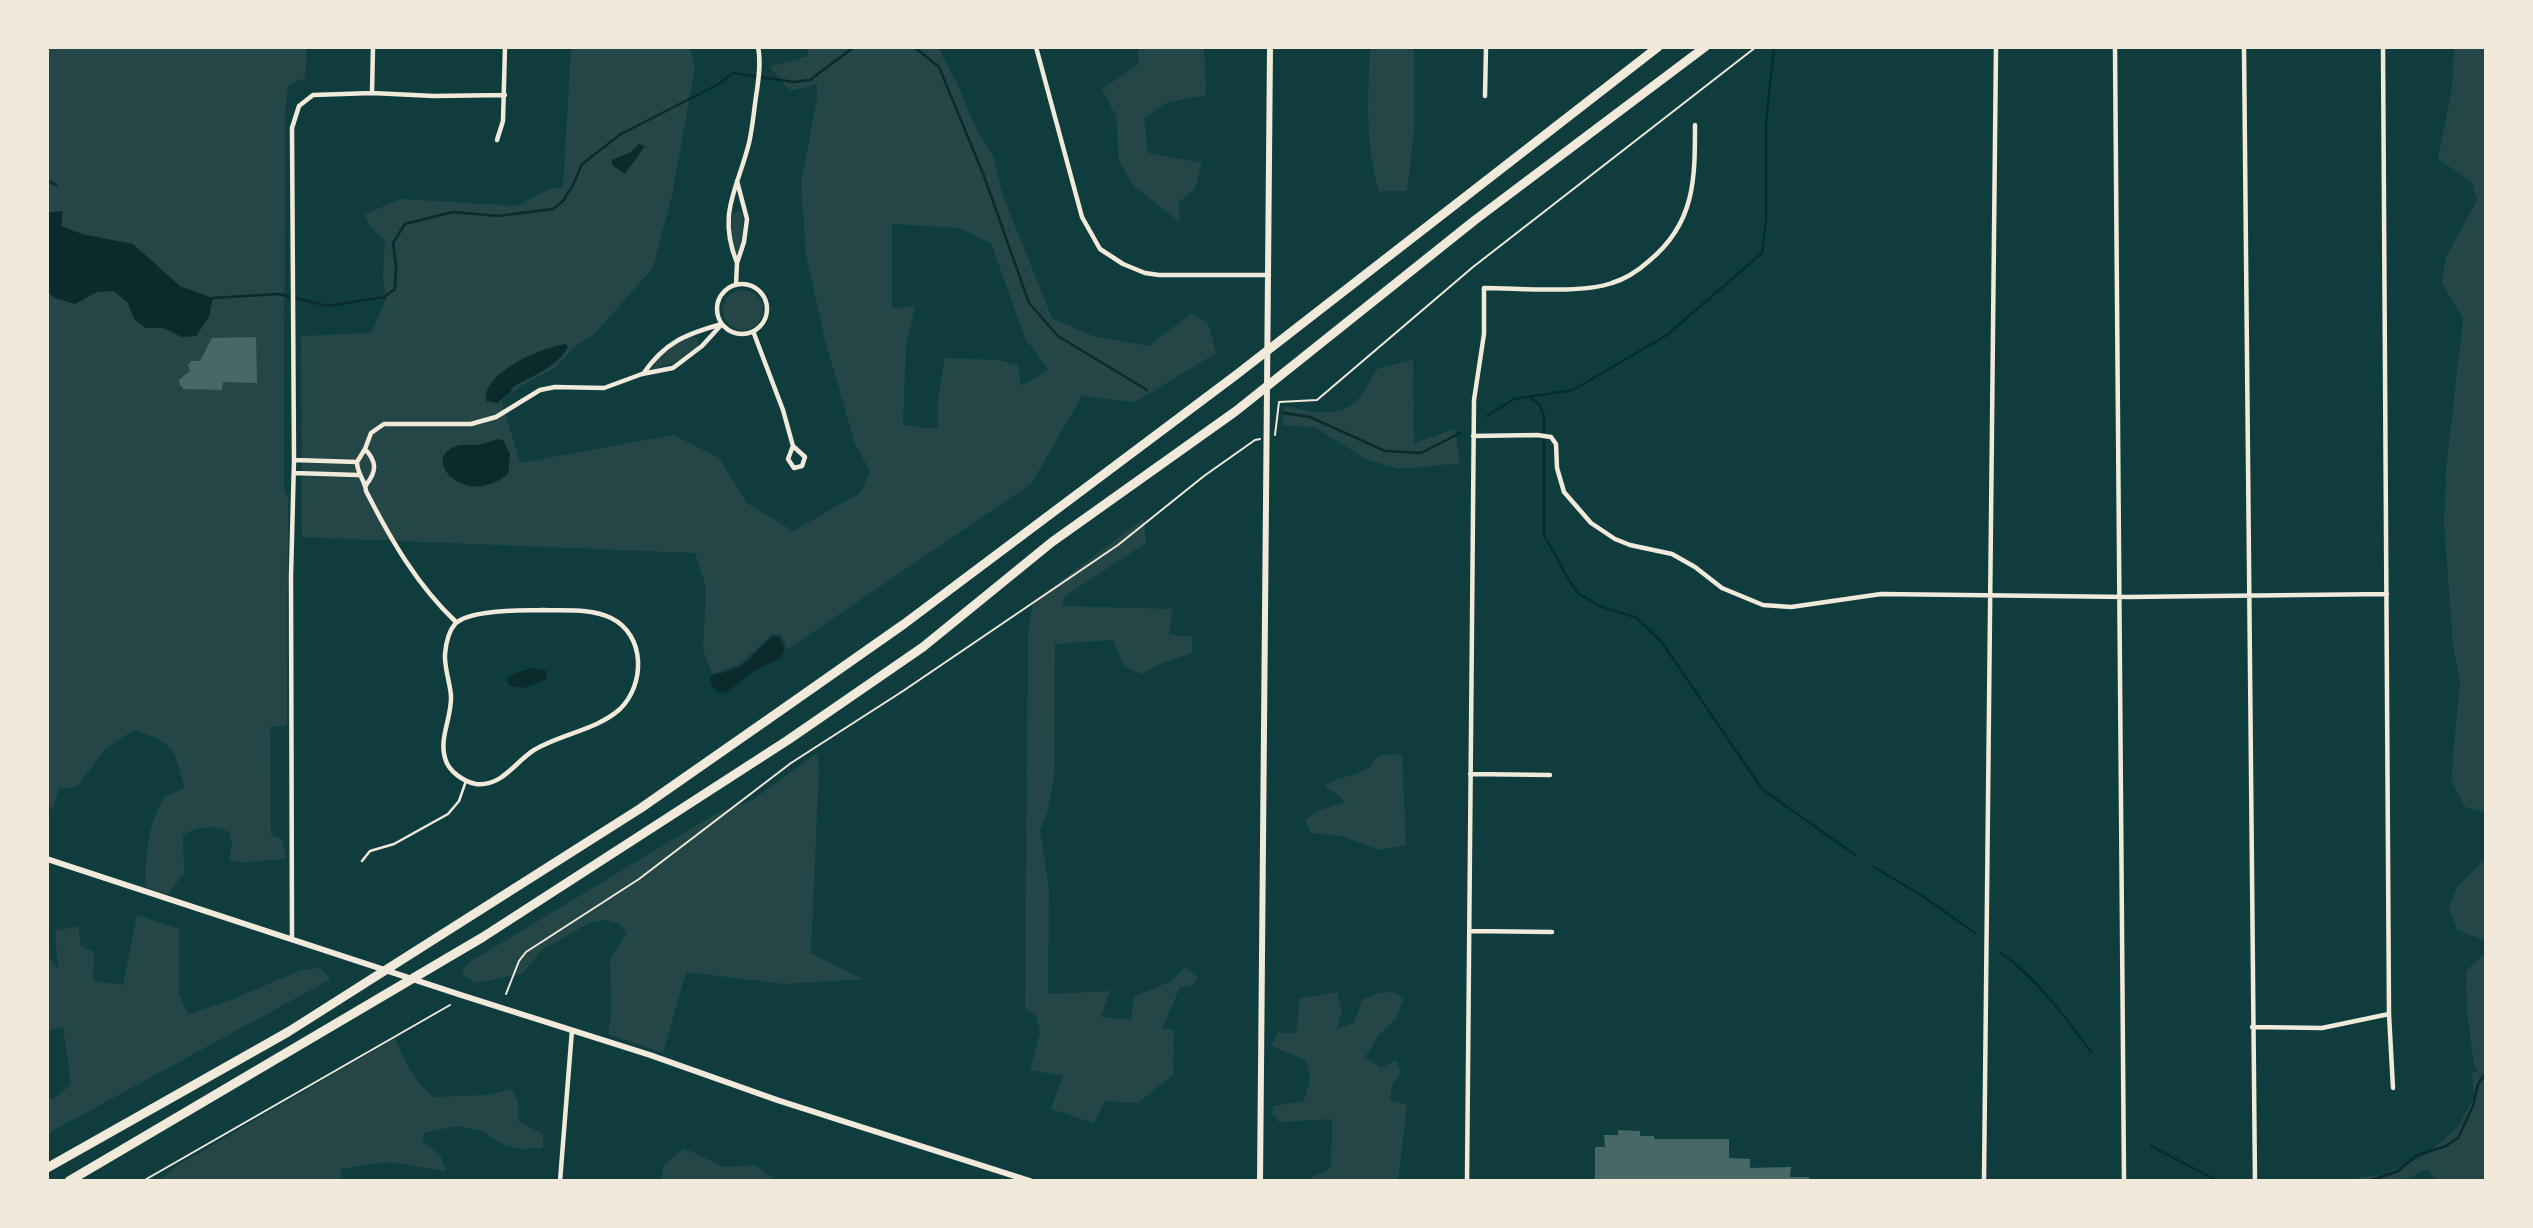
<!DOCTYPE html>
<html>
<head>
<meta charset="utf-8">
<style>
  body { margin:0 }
  #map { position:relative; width:2533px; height:1228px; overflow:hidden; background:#0f3d3e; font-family:Raleway,sans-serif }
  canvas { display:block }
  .frame { position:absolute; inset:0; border:49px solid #f1e9da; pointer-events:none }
</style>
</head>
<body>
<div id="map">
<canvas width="2533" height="1228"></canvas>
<div class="frame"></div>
</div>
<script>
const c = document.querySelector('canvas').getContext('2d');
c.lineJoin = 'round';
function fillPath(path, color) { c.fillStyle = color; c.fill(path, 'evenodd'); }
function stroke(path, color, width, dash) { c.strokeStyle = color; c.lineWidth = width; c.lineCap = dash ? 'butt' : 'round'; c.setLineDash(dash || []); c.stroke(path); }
const green = new Path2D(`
  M47,47h260l-2,31 -17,7 -3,28 -1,379 4,5 -1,228 -17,2 1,108 11,4 5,20c-19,0 -41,6 -58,1l3,-16 -3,-12c-17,-8 -30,-6 -46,3l1,38 -16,21 -23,-7c2,-39 1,-55 19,-90l21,-9c-12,-42 -9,-43 -51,-58l-29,19 -28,38 -18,1 -6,21 -6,-3z
  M571,47h119l5,22 -23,126 -19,73 -58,65 -22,15 -18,20 -33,17 -20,16 18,62 153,-28 46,23 28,45 46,28 67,-38 10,-22 -15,-27 -30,-104 -19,-86 -5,-71 16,-84v-15l-27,7 -20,-24 38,-11v-9h130l19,36 19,46 17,26 10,41 49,122 41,18 56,10 43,-33 16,10 8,30 -81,49 -53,-6 -51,88 -243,165 -7,-14h-9l-33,30 -27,9 -9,-25 3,-62 -11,-34 -393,-16 -1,-201 70,-3 15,-34 -3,-22 2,-37 -15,-13 -5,-13 36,-15 117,7 31,-17 14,-1zM892,224l66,4 33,15 34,95 24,32 -28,16 -3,-21 -19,-5 -54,-2 -7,39v32l-35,-4 3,-79 9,-40 -23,2z
  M1137,47h67l2,48 -40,8 -22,15 4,35 54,10 -7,26 -17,14 2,19 -46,-36 -15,-24 -3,-46 -14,-27 37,-25z
  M1370,47h44v85l-7,59h-28c-14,-47 -11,-95 -9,-144z
  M2454,47h32v766l-21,-6 -14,-27 9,-100 -7,-35 -9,-122 2,-53 17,-151 -21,-36 4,-26 31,-57 -5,-18 -34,-23 14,-70z
  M739,210l5,5 -3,31 -4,7h-2l-4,-21 1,-18z
  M723 310a20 20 0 1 1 40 0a20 20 0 1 1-40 0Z
  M692,336l6,4 -1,7 -24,16 -20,6c2,-15 26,-27 39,-33z
  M1413,360l1,83 41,-14 5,34 -60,6 -15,-4 -19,-6 -50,-31 -33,-3 1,-19c27,5 57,15 77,-10 6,-9 11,-19 17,-28z
  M1144,518l2,25 -81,53 -3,10 111,3 -4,25 23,3v16l-30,10 -20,11 -18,-8 -11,-26 -58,4 -1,134 -7,34 -7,18 9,59 -1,105 62,-3 -9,26 30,3 3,-23 37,-16 15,-14 12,11 -5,8 -13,1 -18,42 12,1 -1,45 -35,28 -33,-2 -11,22 -43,-14 12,-33 -33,-6 10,-37 -4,-17 -11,-7 3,-375 5,-32z
  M817,753l2,13 -8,187 52,26 -79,5 -98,-12 -23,81 -55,-19 3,-18 -1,-57 17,-26 -7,-9 -14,-4 -17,3 -47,27 -20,24 -46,9 -14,-9 6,-11 251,-151 32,-11z
  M1402,754l4,91 -27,5 -38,-14 -30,-3 -6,-13 15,-10 25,-8 -9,-9 -12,-6c12,-12 28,-9 43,-18 5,-3 5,-9 11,-12 7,-3 16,-2 24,-3z
  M2486,858v83l-29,-11 -8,-22 8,-21z
  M137,915l42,14v65l9,20 45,-15 68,-29 18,-2 12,11 -284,155v-57l4,23 20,-15 -8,-59 -16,6v-78l11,15 -3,-38 23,-5 3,20 13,6 -1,29 30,4z
  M2486,952v229h-47l-12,-12 -25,12h-61l43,-7 42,-19 32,-28 16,-30 -2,-24 6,-3 -4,-5 -7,-55 -1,-39z
  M1337,992l5,18 -5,19 17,-6 8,-23c15,-7 28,-12 42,-2l-8,20 -16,16 -15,23 16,11 15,-8 5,13 -9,12 -2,15 17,5 -9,76h-87l1,-4 19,-9 1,-49 -53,3 -7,-9 2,-7 30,-5 6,-22 -4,-19 -35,-14 7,-13h17c5,-13 2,-22 5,-35z
  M395,1038c10,23 18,43 39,59l53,-2 25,-6 6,13v19l25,13v14l-20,1 -18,-3 -23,-15 -26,-5 -32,7 -2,8 18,14 6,16 -59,-9 -46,7v12h-182l16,-14z
  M684,1148l40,19 32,-2 20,16h-115l3,-16z`);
const water = new Path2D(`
  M639,144l6,2 -20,28 -13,-9v-5l19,-8z
  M63,211l-2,15 21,8 51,10 47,42 33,12 -4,19 -13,19 -14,1 -19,-9h-18l-11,-9 -6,-16 -14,-12 -17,1 -22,12 -20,-6 -8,-6v-79z
  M566,344l2,3c-12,21 -35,28 -55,40l-3,6 -13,10 -11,-2c-4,-29 57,-54 80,-57z
  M498,439l6,2 6,14 -2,19c-43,35 -86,-14 -54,-27 7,-3 15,-2 22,-2 7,-1 15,-4 22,-6z
  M774,636l5,1 6,13 -5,8 -24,12 -31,23c-9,0 -13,-5 -15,-14l2,-4c41,-7 34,-19 62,-39z
  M532,668l15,3 -1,9 -23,8 -14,-2 -2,-6 3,-5z`);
const stream = new Path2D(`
  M914,47l25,20 45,109 45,127 29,33 89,54
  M47,180l9,5
  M213,298l66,-4 49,12 56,-9 11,-8 1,-24 -3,-22 12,-19 48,-12 45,4 55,-7 10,-8 10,-16 9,-21 39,-30 96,-49 16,-12 61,9 16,-2 44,-33
  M1529,397l10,7 5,12v119l26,47 9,12 23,13 33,10 26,24 101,148 93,66
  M1284,413l26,4 75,34 36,2 39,-20
  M1487,416l27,-17 59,-9 94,-55 95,-82 4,-33v-97l8,-76
  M1874,867l47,28 54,38
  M2000,952c37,27 64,63 91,100
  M2151,1146l67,35
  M2369,1181l29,-10 19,-16 29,-9 12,-8 15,-32 5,-22 8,-11`);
const building = new Path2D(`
  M256,337l1,46 -34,-1 -1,8 -38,-1 -4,-4 -1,-5 11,-9 -2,-6 3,-4h9l12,-23z
  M1618,1130l22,1v5h14v3h75v19l21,1v9l41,-1 -1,10h19v4h-214v-34h10l-1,-12h14z`);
const path = new Path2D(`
  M1275,435l4,-33 38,-2 156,-133 283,-220
  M506,994l13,-33 7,-9 113,-73 152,-116 112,-72 215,-146 86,-69 51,-36 5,-1
  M143,1181l307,-176`);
const service = new Path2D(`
  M362,861l8,-10 24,-7 54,-30 11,-13 7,-20`);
const minor = new Path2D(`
  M1036,47l46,170 18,32 23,15 22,9 14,2h110
  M2115,47l9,1134
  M2244,47l11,1134
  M2383,47l6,967 4,74
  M372,93l1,-46
  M1485,96l1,-49
  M497,140l6,-19 2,-74
  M737,263c-20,-50 0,-72 12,-120 4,-17 5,-35 8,-53 2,-14 4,-29 1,-43
  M717 309a25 25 0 1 1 50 0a25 25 0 1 1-50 0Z
  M736,285l1,-22 7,-21 3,-23 -10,-38
  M753,331l30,79 10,36 -5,13 6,9 8,-2 3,-9 -12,-11
  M643,374c22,-32 43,-40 79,-50
  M1473,436l64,-1 14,2 5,7 1,24 7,24 27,31 24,16 15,6 42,9 23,13 27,21 41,17 28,2 90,-13 247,3 259,-3
  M365,449c12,13 12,22 1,36
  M294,460l63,2
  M357,462l8,-13 6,-16 13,-9h87l25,-7 44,-27 15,-3 49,1 38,-14 31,-6 29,-22 20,-22
  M357,462c0,12 8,18 9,29 25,49 51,94 90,131
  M294,473l64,2
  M543,610c22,1 47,-2 68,8 35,17 34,67 9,91 -23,21 -60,25 -86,41 -19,12 -32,37 -58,34 -12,-2 -28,-13 -31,-26 -6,-21 7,-41 6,-62 -1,-14 -7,-29 -6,-42 1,-11 3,-22 10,-30 14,-15 68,-13 88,-14z
  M1470,774l80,1
  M1471,931l81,1
  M292,939l-1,-363 3,-116 -2,-332 7,-22 14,-11 59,-2 62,3 71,-1
  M2252,1027l70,1 67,-14
  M560,1181l12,-151
  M1467,1181l7,-781 10,-66v-46c35,0 97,6 128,-5 13,-4 27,-13 37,-22 46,-38 46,-81 46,-136
  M1984,1181l12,-1134`);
const tertiary = new Path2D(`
  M47,859l414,136 189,60 127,45 253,81
  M1260,1181l10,-1134`);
const motorway = new Path2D(`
  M47,1168l241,-136 353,-224 139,-97 124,-87 332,-249 422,-328
  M69,1181l414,-244 305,-197 135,-93 129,-105 184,-131 239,-191 230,-173`);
fillPath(green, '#244646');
fillPath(water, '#0a2a2b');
stroke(stream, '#0a2a2b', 2.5);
fillPath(building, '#486865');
stroke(path, '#f1e9da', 2);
stroke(service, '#f1e9da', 2.5);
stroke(minor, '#f1e9da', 4.5);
stroke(tertiary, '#f1e9da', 6);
stroke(motorway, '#f1e9da', 9);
</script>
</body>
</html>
